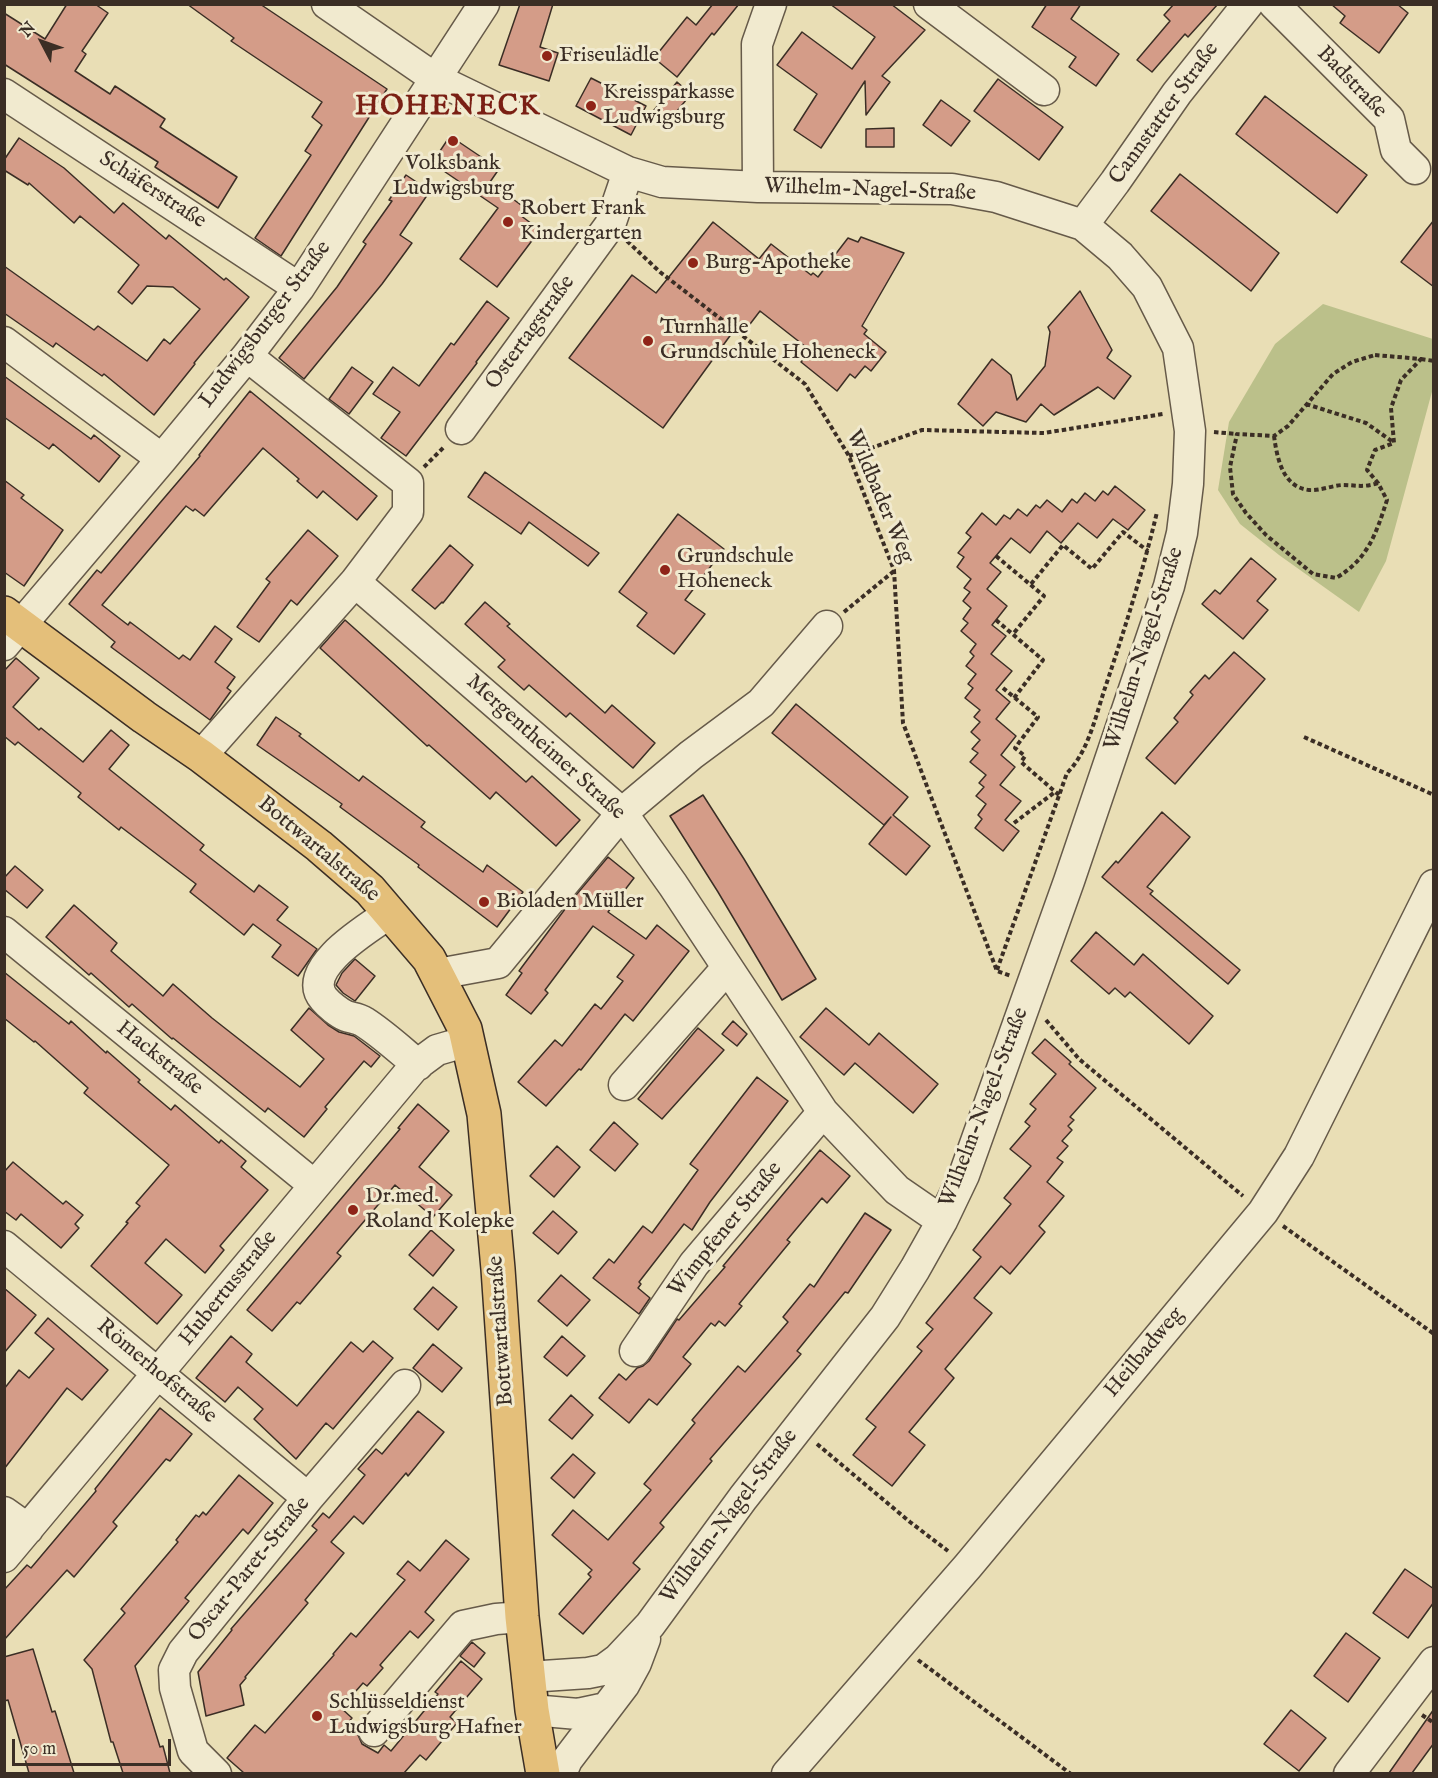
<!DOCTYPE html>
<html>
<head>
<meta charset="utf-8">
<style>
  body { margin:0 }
  #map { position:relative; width:1438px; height:1778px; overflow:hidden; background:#e9deb5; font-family:"IM FELL English",serif }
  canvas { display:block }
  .frame { position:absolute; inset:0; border:6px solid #3b2e25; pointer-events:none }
  .north { position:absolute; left:12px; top:12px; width:60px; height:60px; -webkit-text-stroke:4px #f1eacf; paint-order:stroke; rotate:311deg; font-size:16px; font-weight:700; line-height:24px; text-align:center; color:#3b2e25 }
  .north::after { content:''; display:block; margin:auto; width:21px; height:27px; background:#3b2e25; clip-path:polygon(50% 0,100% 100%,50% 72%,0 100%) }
  .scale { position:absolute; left:12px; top:1739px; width:159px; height:27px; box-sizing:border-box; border:3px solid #3b2e25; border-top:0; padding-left:8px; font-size:18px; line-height:21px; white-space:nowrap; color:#3b2e25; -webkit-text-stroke:4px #f1eacf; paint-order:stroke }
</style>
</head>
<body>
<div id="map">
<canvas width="1438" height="1778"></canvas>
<div class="frame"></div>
<div class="north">N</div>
<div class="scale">50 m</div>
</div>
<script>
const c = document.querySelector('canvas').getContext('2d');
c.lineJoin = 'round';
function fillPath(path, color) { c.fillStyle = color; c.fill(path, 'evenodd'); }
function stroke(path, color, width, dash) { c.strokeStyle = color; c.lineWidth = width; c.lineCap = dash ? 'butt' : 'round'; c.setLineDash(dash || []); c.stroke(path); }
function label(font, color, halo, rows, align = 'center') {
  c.font = font + ' "IM FELL English",serif'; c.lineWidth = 6; c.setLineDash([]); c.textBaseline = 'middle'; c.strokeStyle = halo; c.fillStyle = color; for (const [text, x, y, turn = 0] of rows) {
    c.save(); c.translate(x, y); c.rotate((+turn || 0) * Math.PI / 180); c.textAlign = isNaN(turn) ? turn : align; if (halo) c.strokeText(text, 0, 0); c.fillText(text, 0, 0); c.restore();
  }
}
const green = new Path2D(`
  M1323,304l110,35v49l-47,173 -27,51 -80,-57 -39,-31 -22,-34 11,-68 46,-78z`);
const building = new Path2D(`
  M67,4h28l13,9 -26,38 4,3 -11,17 35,23 5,-8 50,33 -5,8 77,50 -19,31 -63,-41 3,-5 -154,-98v-51l41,26z
  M187,4h73l127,85 -106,167 -26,-18 56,-83 -6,-4 17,-26 -10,-8 10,-15 -91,-61 3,-3z
  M520,4h33l-13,43 18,6 -9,28 -50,-16z
  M713,4h26l-25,31 -2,-2 -35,44 -23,-19 33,-41 9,8z
  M830,4h61l34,26 -43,46 8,6 -24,33 -1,-34 -44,67 -27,-18 23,-36 -40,-29 25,-33 50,37 23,-32z
  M1047,4h34l-10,15 48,35 -23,32 -27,-19 7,-10 -44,-30z
  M1174,4h44l-30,33 -3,-3 -33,38 -15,-12 33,-39 -6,-6z
  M1331,4h66l11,9 -29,40 -39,-30 5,-7z
  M591,78l55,28 -15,29 -55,-29z
  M998,79l65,48 -24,33 -65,-49z
  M677,82l14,12 -23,28 -14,-12z
  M1265,96l102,79 -30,38 -101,-79z
  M941,100l29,21 -19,25 -28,-21z
  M894,128v19h-28v-18z
  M450,136l49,33 -9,13 35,26 -5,7 20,15 -43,57 -37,-28 38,-51 -66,-45z
  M19,138l45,30 50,45 9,-10 43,36 3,-4 55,45 2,-2 23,19 -55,66 1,1 -41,51 -50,-41 -2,2 -46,-33 -3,4 -49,-34v-47l90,64 4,-4 49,35 17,-22 6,5 30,-35 -27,-22 -26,-1 -15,18 -14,-12 21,-27 -59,-49 -6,7 -45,-40 -1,2 -24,-15v-10z
  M1180,174l99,79 -28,38 -100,-80z
  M406,175l24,16 -30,44 12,8 -30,41 -78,95 -25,-21 58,-71 29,-43 -3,-2 29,-41 -3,-1z
  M1434,220v67l-33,-25z
  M713,222l46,37 12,-15 40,31 2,-2 5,4 30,-39 10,4 3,-5 43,16 -42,73 5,4 -3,4 22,18 -15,19 -6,-5 -10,12 -5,-4 -13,17 -36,-29 10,-11 -51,-40 -13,17 -7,-6 -77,106 -94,-70 63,-83 24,18z
  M1080,291l32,59 -5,8 24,18 -17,23 -16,-12 -44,28 -13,-11 -15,18 -30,-10 -13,14 -25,-22 34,-45 19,16 6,25 28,-34 5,-34 -2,-5z
  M487,301l22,17 -33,44 1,1 -71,93 -25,-18 19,-26 -27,-18 20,-27 26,19 32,-43 3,2z
  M352,367l21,15 -24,32 -20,-15z
  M4,376l87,63 3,-4 26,21 -21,26 -46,-38 -4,5 -45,-32z
  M250,391l127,105 -20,24 -34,-29 -6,7 -20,-17 2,-2 -36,-31 -59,68 -9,-7 -2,2 -7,-5 -84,99 26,20 2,-3 49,37 4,-4 7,5 25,-34 17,13 -17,23 20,15 -8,11 4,3 -21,29 -99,-73 4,-5 -46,-38 28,-34 4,3 58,-69 41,-48 -1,-1z
  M485,472l114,81 -11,13 -59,-44 -8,12 -53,-37z
  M4,480l20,15 -3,3 42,32 -39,56 -20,-14z
  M1115,486l30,24 -17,20 -15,-11 -16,19 -19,-15 -17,20 -14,-12 -17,22 -19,-15 -21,25 11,9 -14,17 20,17 -15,19 14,11 -15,18 21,17 -16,19 14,12 -14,17 20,17 -15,19 14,12 -15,18 21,16 -16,19 14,11 -16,20 -28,-23 7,-9 -4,-4 8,-11 -10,-8 8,-9 -5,-4 7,-8 -16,-13 8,-9 -6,-4 8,-9 -9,-8 9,-10 -6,-5 6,-7 -15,-12 8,-10 -5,-4 8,-10 -10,-8 8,-10 -4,-4 6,-8 -15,-13 7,-8 -5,-4 8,-11 -8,-7 7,-9 -6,-4 7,-9 -14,-12 7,-10 -6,-4 13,-16 -5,-4 16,-20 14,12 8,-10 6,4 8,-10 9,7 9,-11 4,3 7,-8 15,12 10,-13 5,4 8,-10 10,8 8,-10 5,4z
  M678,514l46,35 -39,51 20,14 -31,40 -37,-28 10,-13 -28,-21z
  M308,530l30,26 -41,49 -6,-5 -32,42 -22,-15 33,-45 -4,-3z
  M450,545l23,20 -30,38 -1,-1 -7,7 -23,-19z
  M1251,558l25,21 -19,22 11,9 -25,29 -41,-35 13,-14 5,4z
  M485,602l25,22 -3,2 98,87 7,-8 43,38 -22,25 -63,-55 -4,4 -37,-32 -5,5 -26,-23 7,-7 -40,-36z
  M345,620l181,162 6,-6 48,44 -24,26 -60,-54 -6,7 -61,-54 -2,1 -107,-98z
  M1234,652l31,27 -90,105 -29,-26 32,-36 -4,-4 19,-23 -3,-3 15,-17 4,4z
  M16,658l23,20 -26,29 26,23 2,-2 42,34 28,-32 18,15 -20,24 95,76 -4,5 54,42 5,-7 29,22 -11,13 40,29 -19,27 -26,-19 9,-12 -28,-21 -9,11 -54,-43 6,-8 -75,-57 -2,3 -41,-33 3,-4 -63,-51 -3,3 -11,-9v-65z
  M796,704l112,93 -15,18 37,31 -24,29 -37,-31 22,-27 -7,8 -112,-92z
  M276,717l25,17 -2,2 60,45 4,-5 62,46 -4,5 62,45 4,-7 36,27 -26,35 -79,-60 1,-2 -79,-58 2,-3 -85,-59z
  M703,795l41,64 72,120 -34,21 -64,-108 -48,-76z
  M1162,812l28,25 -43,50 6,4 -3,3 90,76 -12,14 -126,-107 14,-16 2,2z
  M608,857l26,21 -26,34 38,27 11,-14 32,26 -56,70 -8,-7 -44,56 -2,-1 -33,37 -28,-24 37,-42 7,6 33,-42 6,5 22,-28 -6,-4 17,-22 -41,-29 -48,64 3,3 -17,21 -25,-19 16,-22 -3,-2 52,-70z
  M15,866l28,24 -16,18 -23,-19v-11z
  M74,905l43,38 -6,8 52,45 10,-12 39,34 88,69 24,-28 -33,-29 18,-22 19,17 11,7 15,4 26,20 -9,11 -7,-6 -39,46 2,2 -23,28 -36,-29 -3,4 -92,-74 -1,1 -40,-35 -3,3 -38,-34 -2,2 -43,-38z
  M1096,932l38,33 9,-11 70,62 -24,28 -59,-52 -5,5 -10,-9 -6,6 -38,-33z
  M355,959l20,17 -20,25 -12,-8 -7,-8 6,-12z
  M4,972l65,52 2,-3 35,32 1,-2 33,29 -2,2 33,28 4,-5 44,38 2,-3 25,21 -5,6 27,23 -48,56 4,4 -19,23 -39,-34 -21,24 37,32 -25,29 -66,-58 37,-43 -2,-1 14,-16 -4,-3 33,-38 -85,-72 4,-5 -53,-47 -1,1 -30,-24z
  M826,1008l43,37 10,-12 59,51 -25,29 -58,-50 -11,12 -44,-38z
  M733,1021l14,13 -10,12 -15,-12z
  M698,1028l26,22 -62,69 -24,-20z
  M1045,1039l26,23 -2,2 27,24 -26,29 4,3 -6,6 4,4 -10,11 6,5 -11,12 6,4 -16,20 17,14 -25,30 6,6 -35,42 -9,-8 -27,32 18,15 -47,56 9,9 -45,54 16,13 -33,41 -39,-31 23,-28 -10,-8 56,-68 -5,-4 16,-18 -7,-6 55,-66 -8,-7 38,-46 -7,-6 27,-32 -21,-17 20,-23 -5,-4 11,-13 -6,-5 26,-30 -24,-21z
  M757,1077l31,24 -78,101 -18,28 -8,-6 -45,58 2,2 -3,4 12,10 -11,16 -46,-36 16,-19 5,4 29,-37 9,7 46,-63 -8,-6z
  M418,1104l31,27 -30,36 33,28 -19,22 -38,-32 -58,68 4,3 -41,48 -3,-2 -25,29 -25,-21 153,-181 -2,-1z
  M614,1122l24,22 -23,27 -25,-21z
  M557,1146l23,21 -26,30 -24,-21z
  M820,1150l30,26 -23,27 -5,-5 -35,42 3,2 -51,62 3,2 -17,20 -6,-5 -4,5 -4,-3 -28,34 8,7 -34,41 -8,-6 -20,24 -30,-25 20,-24 7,6 11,-12 6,-2 6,-5 28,-42 2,1 46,-53 -2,-1z
  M13,1162l50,42 3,-3 17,14 -8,9 4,4 -18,20 -40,-34 -5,6 -12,-9v-39z
  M553,1211l24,21 -19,22 -25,-21z
  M865,1213l26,17 -43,63 -3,-1 -48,59 4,3 -91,105 2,2 -52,62 4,4 -31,36 7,6 -57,65 -24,-20 32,-37 -3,-3 4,-4 -40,-35 21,-25 35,30 43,-50 -7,-6 51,-61 -3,-3 46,-54 7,6 43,-50 -5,-5 27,-33 4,3z
  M431,1230l23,20 -21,26 -24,-21z
  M561,1275l29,25 -23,26 -29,-25z
  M433,1287l24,20 -19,23 -24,-21z
  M4,1288l32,27 -32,38z
  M48,1318l60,52 -26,30 -15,-12 -63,81v-80l15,-19 10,8 25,-29 -19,-16z
  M231,1336l21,18 -6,8 51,44 54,-64 12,10 10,-11 20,17 -60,71 -7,-6 -30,36 -42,-40 9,-10 -25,-22 -13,15 -29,-24z
  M562,1336l23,20 -18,20 -23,-19z
  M433,1344l29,24 -20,24 -29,-24z
  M571,1395l22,20 -21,24 -23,-19z
  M160,1408l32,26 -22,27 -4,-2 -53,63 4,4 -43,51 -7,-7 -63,70v-50l23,-25 4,3 65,-77 -1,-2z
  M418,1411l26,21 -36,44 -2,-3 -43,51 -9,-8 -23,26 13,11 -39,47 3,3 -63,74 1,1 -6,7 4,20 -38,11 -8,-44 34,-42 -1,-1 86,-99 -5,-4 11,-13 6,5 36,-43 -7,-6 18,-20 6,5z
  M573,1454l22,19 -21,25 -23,-20z
  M239,1475l34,28 -25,31 -5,-5 -58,69 4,3 -54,65 25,81 3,-1 7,27h-47l-10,-31h-2l-19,-73 -8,-9 41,-47 -4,-4 57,-67 -2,-2 20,-25 3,2 4,-5 3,3z
  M446,1540l23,19 -44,53 9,8 -16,18 -8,-7 -30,34 3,3 -16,18 -4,-3 -22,25 11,10 -6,7 12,10 4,9 16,9 6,-8 7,6 47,-57 -3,-2 26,-31 21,18 -32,38 7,6 -31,37 -6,-5 -16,18h-160l-17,-15 28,-33 10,8 69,-78 -1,-1 18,-21 5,4 49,-57 -8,-6 11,-13 12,10z
  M1405,1569l29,20v13l-26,36 -35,-25z
  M1346,1633l34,25 -32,44 -34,-26z
  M472,1642l13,11 -11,14 -14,-11z
  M33,1649l19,63 3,-1 19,62h-45l-21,-73 -4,1v-44z
  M1434,1709v34l-22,30h-23z
  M1291,1710l35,28 -27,33 -35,-27z`);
const path = new Path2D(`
  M627,241l33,31 145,112 44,72 45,114 9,153 94,248 14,5
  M1375,355l46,4 -20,21 -10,28 3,35 -19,7 -8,20 11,13 9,17c-11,34 -19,59 -51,78l-23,-4 -47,-39 -20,-22 -13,-19 -3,-27 7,-33 37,2 14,-10 45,-52 19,-12z
  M1421,359l13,2
  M1306,404l60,19 27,19
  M1214,432l23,2
  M1274,436c3,21 8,51 35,54 10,1 22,-4 33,-5 15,0 20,3 36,-2
  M849,456l73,-26 122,3 119,-19
  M424,467l20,-20
  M996,556l48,40 -31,38
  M1031,584l32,-39 29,24 31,-37 25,19
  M844,612l50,-41
  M996,620l47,40 -29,38
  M1003,688l35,29 -23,31 10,8 -4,6 38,33
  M1304,737l130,58
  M1014,823l41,-31
  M997,970l70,-197c22,-22 29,-59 39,-88 19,-57 37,-114 51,-173
  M1046,1020l33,39 164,137
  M1283,1226l151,108
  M817,1444l93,78 38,29
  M918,1660l153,114
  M1422,1715l12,8`);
const minor = new Path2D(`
  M327,4l109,75 192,93 34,10 96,5 194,2 44,8 87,28 37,31 27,31 31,61 12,83 -2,53 -6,49 -13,53 -100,295 -105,294 -22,46 -27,48 -30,48 -142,181 -93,127 -32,34 -15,11 -15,3 -60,4
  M929,4l115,86
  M1274,4l115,115 7,31 19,19
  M4,94l295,194
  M758,187l-1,-143 14,-40
  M1083,225l32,-43 62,-89 71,-89
  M4,342l158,117
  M461,429l149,-204 18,-53
  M355,582l267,231 51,72 150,227 74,78 45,31
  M4,645l158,-186 85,-103 52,-68 185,-284
  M201,756l154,-174 53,-70v-29l-161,-127
  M390,913c-20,14 -92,56 -66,86 5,6 15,14 22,17 6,2 12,2 18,6 19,12 36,28 54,43
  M4,932l310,253
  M438,974l60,-11 124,-150 69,-58 70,-52 66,-77
  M624,1085l103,-117
  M4,1246l304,252
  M635,1351l59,-87 129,-152
  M4,1512l24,17
  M4,1557l410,-490 23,-17 31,-9
  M532,1710l46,4 28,-6
  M374,1731l89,-105 33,-7 26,-2
  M216,1774l-23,-23 -18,-63 -1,-18 9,-18 125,-154 97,-113
  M561,1774l6,-14 57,-75 12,-22 9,-24
  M787,1774l181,-208 295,-354 36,-56 135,-271
  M1349,1774l85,-112`);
const major = new Path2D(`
  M4,613l140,104 57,39 118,90 51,44 59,69 36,70 19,85 14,155 24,348 10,93 11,64`);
const markers = [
  [547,56,6,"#8f2418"],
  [591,106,6,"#8f2418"],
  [453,141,6,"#8f2418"],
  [508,222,6,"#8f2418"],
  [693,263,6,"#8f2418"],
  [648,341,6,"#8f2418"],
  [665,570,6,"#8f2418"],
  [484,902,6,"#8f2418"],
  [353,1210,6,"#8f2418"],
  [317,1716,6,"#8f2418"]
];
const poiNames = [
  ["Friseulädle",559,56],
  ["Kreissparkasse",603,93],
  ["Ludwigsburg",603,118],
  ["Volksbank",453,164,"center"],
  ["Ludwigsburg",453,189,"center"],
  ["Robert Frank",520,209],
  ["Kindergarten",520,234],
  ["Burg-Apotheke",705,263],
  ["Turnhalle",660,328],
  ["Grundschule Hoheneck",660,353],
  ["Grundschule",677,557],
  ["Hoheneck",677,582],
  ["Bioladen Müller",496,902],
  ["Dr.med.",365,1197],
  ["Roland Kolepke",365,1222],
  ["Schlüsseldienst",329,1703],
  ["Ludwigsburg Hafner",329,1728]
];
const streetNames = [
  ["Badstraße",1351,83,46],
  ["Cannstatter Straße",1165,114,-54],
  ["Schäferstraße",152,191,33],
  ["Wilhelm-Nagel-Straße",870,191,2],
  ["Ludwigsburger Straße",266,325,-53],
  ["Ostertagstraße",531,333,-54],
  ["Wildbader Weg",879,497,67],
  ["Wilhelm-Nagel-Straße",1145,649,-72],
  ["Mergentheimer Straße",545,748,42],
  ["Bottwartalstraße",318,850,40],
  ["Hackstraße",159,1059,39],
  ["Wilhelm-Nagel-Straße",985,1108,-69],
  ["Wimpfener Straße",726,1230,-51],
  ["Hubertusstraße",229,1289,-51],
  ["Bottwartalstraße",502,1331,-94],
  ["Heilbadweg",1145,1353,-50],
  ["Römerhofstraße",156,1372,40],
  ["Wilhelm-Nagel-Straße",730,1517,-53],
  ["Oscar-Paret-Straße",250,1570,-51]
];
const districtNames = [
  ["HOHENECK",448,108]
];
fillPath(green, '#bbc08a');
fillPath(building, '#d49c88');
stroke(building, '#3b2e25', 1.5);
stroke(minor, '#665a49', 33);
stroke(major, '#3b2e25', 36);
stroke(path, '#3b2e25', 4, [4.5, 3]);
stroke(minor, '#f1eacf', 30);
stroke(major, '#e4bf7a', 33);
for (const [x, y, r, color] of markers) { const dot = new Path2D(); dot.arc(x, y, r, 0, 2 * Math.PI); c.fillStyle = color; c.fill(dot); stroke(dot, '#f1eacf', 2); }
label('22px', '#3b2e25', '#f1eacf', poiNames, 'left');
label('22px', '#3b2e25', '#f1eacf', streetNames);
c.letterSpacing = '1.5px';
label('bold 28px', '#7a1f14', '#f1eacf', districtNames);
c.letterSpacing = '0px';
</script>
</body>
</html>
